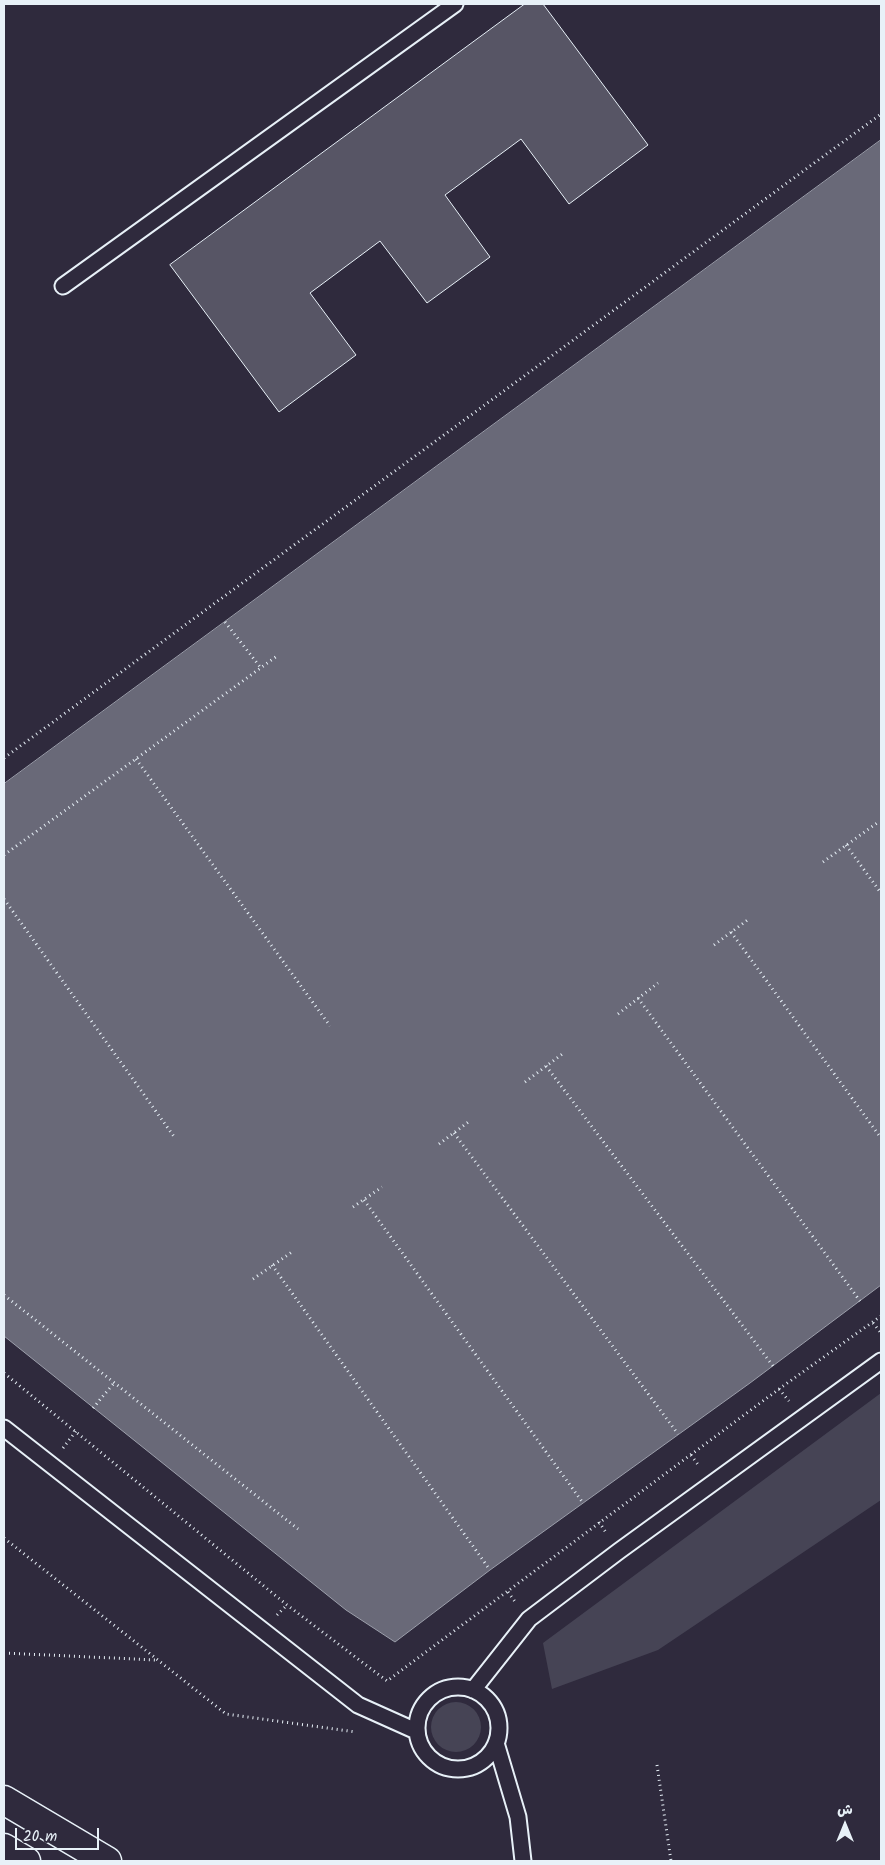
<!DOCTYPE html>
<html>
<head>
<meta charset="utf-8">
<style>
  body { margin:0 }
  #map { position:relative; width:885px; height:1865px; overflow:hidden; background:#2f2a3d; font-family:Kalam,"Playpen Sans Arabic",sans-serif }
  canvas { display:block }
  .frame { position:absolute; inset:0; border:5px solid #e8f1f8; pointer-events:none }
  .north { position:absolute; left:820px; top:1800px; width:50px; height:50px; -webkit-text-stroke:4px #2f2a3d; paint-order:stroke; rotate:0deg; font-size:14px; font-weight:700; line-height:20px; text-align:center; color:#e8f1f8 }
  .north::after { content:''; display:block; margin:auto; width:18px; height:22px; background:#e8f1f8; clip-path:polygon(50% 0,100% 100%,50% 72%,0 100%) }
  .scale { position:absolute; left:15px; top:1828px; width:84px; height:22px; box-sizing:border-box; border:2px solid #e8f1f8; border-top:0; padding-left:6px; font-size:15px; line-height:18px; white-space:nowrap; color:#e8f1f8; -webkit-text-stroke:4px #2f2a3d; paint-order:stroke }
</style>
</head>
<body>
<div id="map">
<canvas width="885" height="1865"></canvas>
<div class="frame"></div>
<div class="north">ش</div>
<div class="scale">20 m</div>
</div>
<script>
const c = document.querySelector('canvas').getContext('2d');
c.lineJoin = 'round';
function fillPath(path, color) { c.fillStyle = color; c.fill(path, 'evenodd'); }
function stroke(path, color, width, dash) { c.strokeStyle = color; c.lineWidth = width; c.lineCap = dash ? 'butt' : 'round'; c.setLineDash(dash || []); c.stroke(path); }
const green = new Path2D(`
  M881,1393v107l-223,150 -106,39 -9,-46z
  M431 1727a25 25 0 1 1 50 0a25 25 0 1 1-50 0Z`);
const water = new Path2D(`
  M881,140v1145l-131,98 -260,187 -95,72 -49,-32 -342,-274v-552z`);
const building = new Path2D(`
  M525,4h18l105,141 -79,59 -48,-65 -76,56 45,62 -63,46 -47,-62 -70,52 46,62 -77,57 -109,-147z`);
const path = new Path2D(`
  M225,622l36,46
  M4,758l877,-644
  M136,759l194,267
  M846,845l35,48
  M4,855l273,-199
  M823,862l54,-39
  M4,899l171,239
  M731,932l150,206
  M714,945l35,-26
  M638,998l222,303
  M618,1014l40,-31
  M546,1066l227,300
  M525,1082l40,-30
  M454,1133l224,301
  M439,1144l32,-24
  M364,1200l219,303
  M353,1207l29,-20
  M272,1265l218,305
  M253,1279l39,-27
  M4,1295l294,234
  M873,1323l8,10
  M4,1373l283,232 100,76 392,-292 102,-73
  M779,1389l10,12
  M93,1408l21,-25
  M63,1448l13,-17
  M691,1455l8,11
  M599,1522l8,12
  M4,1538l222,176 130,18
  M508,1592l8,11
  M277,1615l10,-10
  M4,1653l152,7
  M657,1765l14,96`);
const lane = new Path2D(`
  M63,286l392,-282
  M4,1428l354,277 58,26
  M417 1728a41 41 0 1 1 82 0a41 41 0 1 1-82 0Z
  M473,1690l56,-71 90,-68 262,-190
  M496,1743l22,74 5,44`);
const secondary = new Path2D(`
  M4,1800l103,61
  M4,1848l22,13`);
fillPath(green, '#464455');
fillPath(water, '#696978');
stroke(water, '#9c9fab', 1);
fillPath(building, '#575565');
stroke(building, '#e8f1f8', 1);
stroke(lane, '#e8f1f8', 19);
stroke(secondary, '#e8f1f8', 31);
stroke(path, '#e8f1f8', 3, [1, 4]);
stroke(lane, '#2f2a3d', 15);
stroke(secondary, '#2f2a3d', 28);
</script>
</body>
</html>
